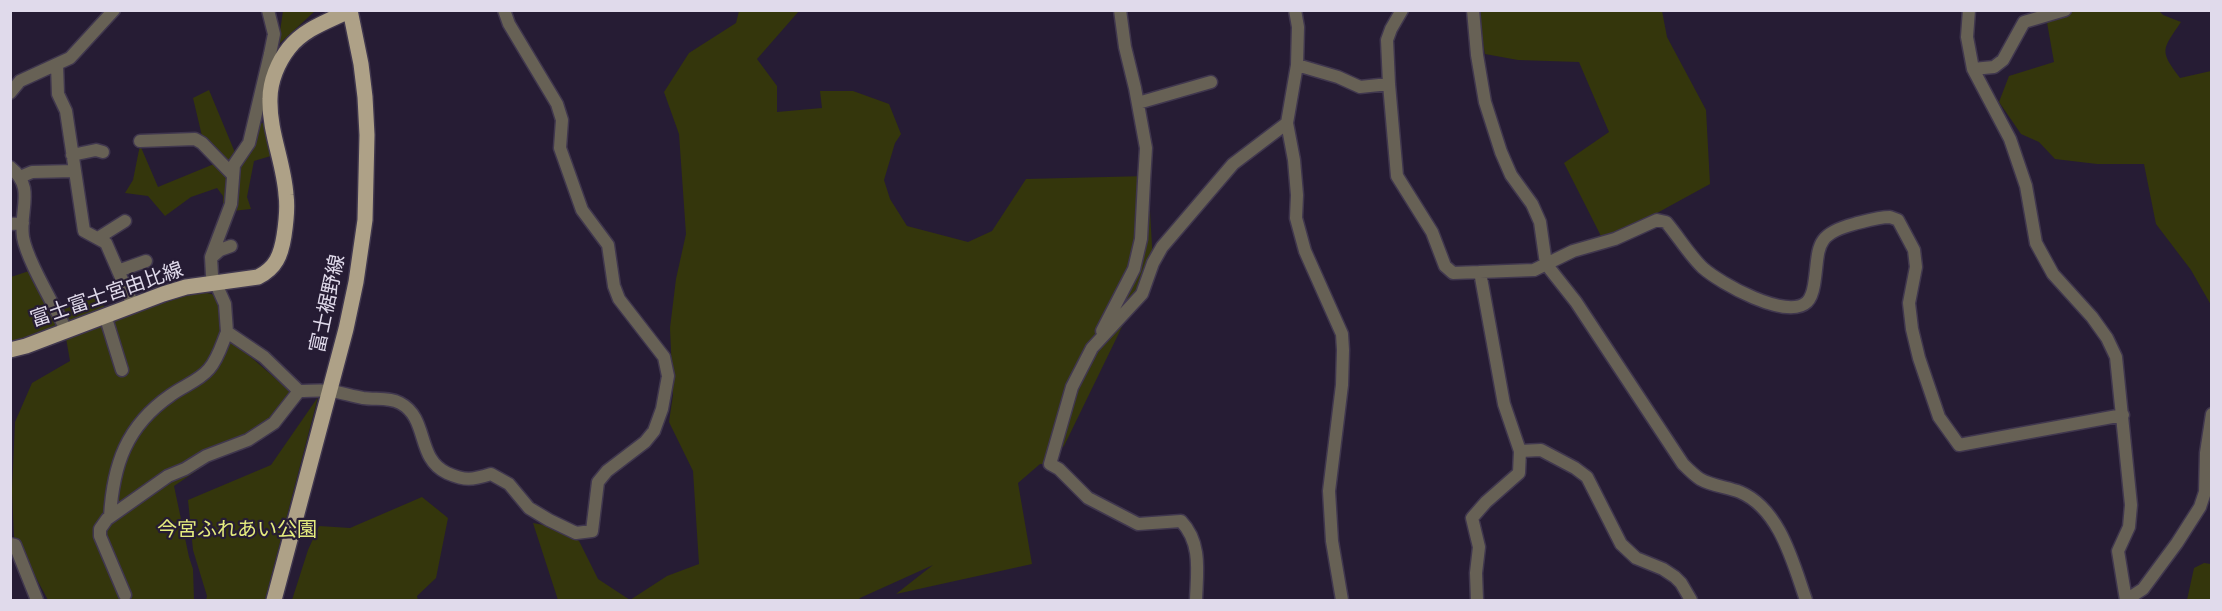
<!DOCTYPE html>
<html>
<head>
<meta charset="utf-8">
<style>
  body { margin:0 }
  #map { position:relative; width:2222px; height:611px; overflow:hidden; background:#261c34; font-family:Rubik,sans-serif }
  canvas { display:block }
  .frame { position:absolute; inset:0; border:12px solid #e0daeb; pointer-events:none }
</style>
</head>
<body>
<div id="map">
<canvas width="2222" height="611"></canvas>
<div class="frame"></div>
</div>
<script>
const c = document.querySelector('canvas').getContext('2d');
c.lineJoin = 'round';
function fillPath(path, color) { c.fillStyle = color; c.fill(path, 'evenodd'); }
function stroke(path, color, width, dash) { c.strokeStyle = color; c.lineWidth = width; c.lineCap = dash ? 'butt' : 'round'; c.setLineDash(dash || []); c.stroke(path); }
function label(font, color, halo, rows, align = 'center') {
  c.font = font + ' Rubik,"Noto Sans JP",sans-serif'; c.lineWidth = 4.5; c.setLineDash([]); c.textBaseline = 'middle'; c.strokeStyle = halo; c.fillStyle = color; for (const [text, x, y, turn = 0] of rows) {
    c.save(); c.translate(x, y); c.rotate((+turn || 0) * Math.PI / 180); c.textAlign = isNaN(turn) ? turn : align; if (halo) c.strokeText(text, 0, 0); c.fillText(text, 0, 0); c.restore();
  }
}
const green = new Path2D(`
  M283,11h32l-37,34z
  M739,11h60l-42,48 20,27v26l45,-4 -2,-17h33l36,13 12,30 -6,9 -11,37 6,19 17,27 61,16 24,-11 34,-52 122,-3 5,87 -89,183 -10,8 -4,10h-10l-22,19 14,81 -136,30 37,-29 -73,33 -2,2h-300l-25,-77 27,5 19,13 19,38 32,21 37,-24 32,-12 -6,-93 -24,-49 4,-27 -3,-67 6,-49 10,-45 -7,-100 -15,-42 25,-39 47,-30z
  M1477,11h185l5,26 39,73 4,74 -106,58 -40,-79 45,-31 -30,-70 -61,-2 -33,-6z
  M2045,11h114l4,4 18,7c-19,28 -22,28 -1,56l31,-7v234l-20,-35 -35,-46 -12,-60h-47l-42,-5 -16,-17 -18,-8 -22,-32 10,-26 45,-14z
  M209,90l27,65 10,-14 3,-14 17,-5 8,33 -20,6 -7,36 4,12 -28,3v-16l-6,-8 -26,9 -26,19 -17,-20 -23,-3 8,-13 7,-35 18,42 56,-23 -12,-28 -9,-38z
  M29,271l30,54 -26,12 -22,6v-66z
  M200,291l18,5 5,37 67,58 -2,11 -24,23 -90,61 15,71 4,12 1,31h-146l-34,-63 -2,-46 3,-69 17,-39 38,-22 -4,-23 43,-17z
  M97,295l10,16 -40,15 -7,-15z
  M318,397l-53,203h-59l1,-4 -14,-46 -5,-50 83,-35z
  M422,497l26,21 -12,60 -19,18 1,4h-126l16,-50 11,-24 31,2z
  M2204,563l7,1v36h-24l7,-32z`);
const minor = new Path2D(`
  M268,10l6,24 -4,20 -21,89 -15,22 -3,39 -20,53 1,18 13,29 2,28 37,25 35,34c11,0 22,-1 33,0 10,2 21,5 31,7 13,2 25,-1 37,5 29,15 16,56 47,70 18,8 25,7 44,1l18,10 20,24 20,12 27,13 16,-2 6,-49 9,-11 38,-29 9,-11 8,-22 6,-33 -4,-19 -45,-58 -5,-13 -6,-41 -26,-35 -22,-62 2,-28 -5,-16 -48,-80 -5,-14
  M1295,10l3,17 -1,38 -10,58 7,37 3,35 -1,23 9,33 37,83 1,16 -1,35 -13,106 3,50 10,59
  M1402,10l-11,19 -4,11 2,44 8,92 35,56 13,34 8,7 81,-3 39,-19 42,-12 42,-19 9,2c12,14 24,34 37,46 17,15 84,53 104,34 4,-4 6,-11 7,-17 6,-36 -2,-50 40,-61 12,-3 24,-7 36,-7l8,3 16,30 2,17 -7,36 3,26 7,29 20,59 20,28 164,-30
  M1473,10l4,45 8,47 16,50 10,23 21,29 8,18 6,42 30,38 107,162c5,5 11,11 17,15 12,7 27,8 40,13 40,17 53,71 66,108
  M1969,10l-2,27 6,32 37,70 16,47 10,57 17,31 39,43 15,21 9,19 15,148 -2,22 -11,24 8,49
  M57,65l1,29 8,17 18,120 22,12 27,62
  M1297,65l41,12 22,10 29,-3
  M1973,69l21,-2 9,-7 21,-38 41,-12
  M10,93l10,-12 50,-23 44,-48
  M1138,103l73,-21
  M140,141l55,-2 7,4 31,32
  M72,155l24,-5 7,2
  M10,167c26,21 9,42 13,70 4,24 32,69 43,93
  M20,177l12,-5 42,-1
  M10,224l13,-1
  M98,238l27,-17
  M212,257l8,-7 11,-4
  M118,271l28,-10
  M105,315l17,55
  M1102,331l32,-62 7,-30 3,-58 2,-33 -11,-60 -10,-41 -5,-37
  M1520,451l21,-1 34,18 12,9 34,67 15,14 27,11 12,8 6,6 10,17
  M110,517c3,-52 16,-91 61,-122 12,-9 28,-14 38,-26 9,-10 13,-25 18,-37
  M10,544l5,1 22,55
  M125,595l-25,-59v-7l7,-10 61,-43 17,-7 21,-13 42,-16 26,-17 25,-32
  M1196,600c1,-28 6,-57 -15,-79l-43,3 -50,-26 -29,-29 -9,-5 22,-77 20,-39 50,-54 11,-31 9,-16 71,-83 54,-41
  M1477,600l-1,-27 3,-26 -7,-29 14,-16 33,-29 1,-22 -16,-47 -24,-132
  M2126,600l17,-11 34,-46 23,-36 5,-15 1,-39 6,-39`);
const major = new Path2D(`
  M10,350l16,-4 137,-52 23,-7 72,-10c18,-9 23,-22 26,-41 2,-13 4,-27 2,-41 -2,-32 -17,-63 -16,-96 0,-18 8,-37 19,-51 16,-20 40,-27 62,-38
  M274,600l72,-271 10,-47 9,-62 2,-85 -2,-38 -4,-33 -11,-54`);
const streetNames = [
  ["富士富士宮由比線",107,295,-19],
  ["富士裾野線",328,304,-78]
];
const parkNames = [
  ["今宮ふれあい公園",237,530]
];
fillPath(green, '#34360c');
stroke(minor, '#40374e', 15);
stroke(major, '#40374e', 18);
stroke(minor, '#676155', 12);
stroke(major, '#aea187', 15);
label('20px', '#e0daeb', '#261c34', streetNames);
label('20px', '#e4eb7e', '#261c34', parkNames);
</script>
</body>
</html>
